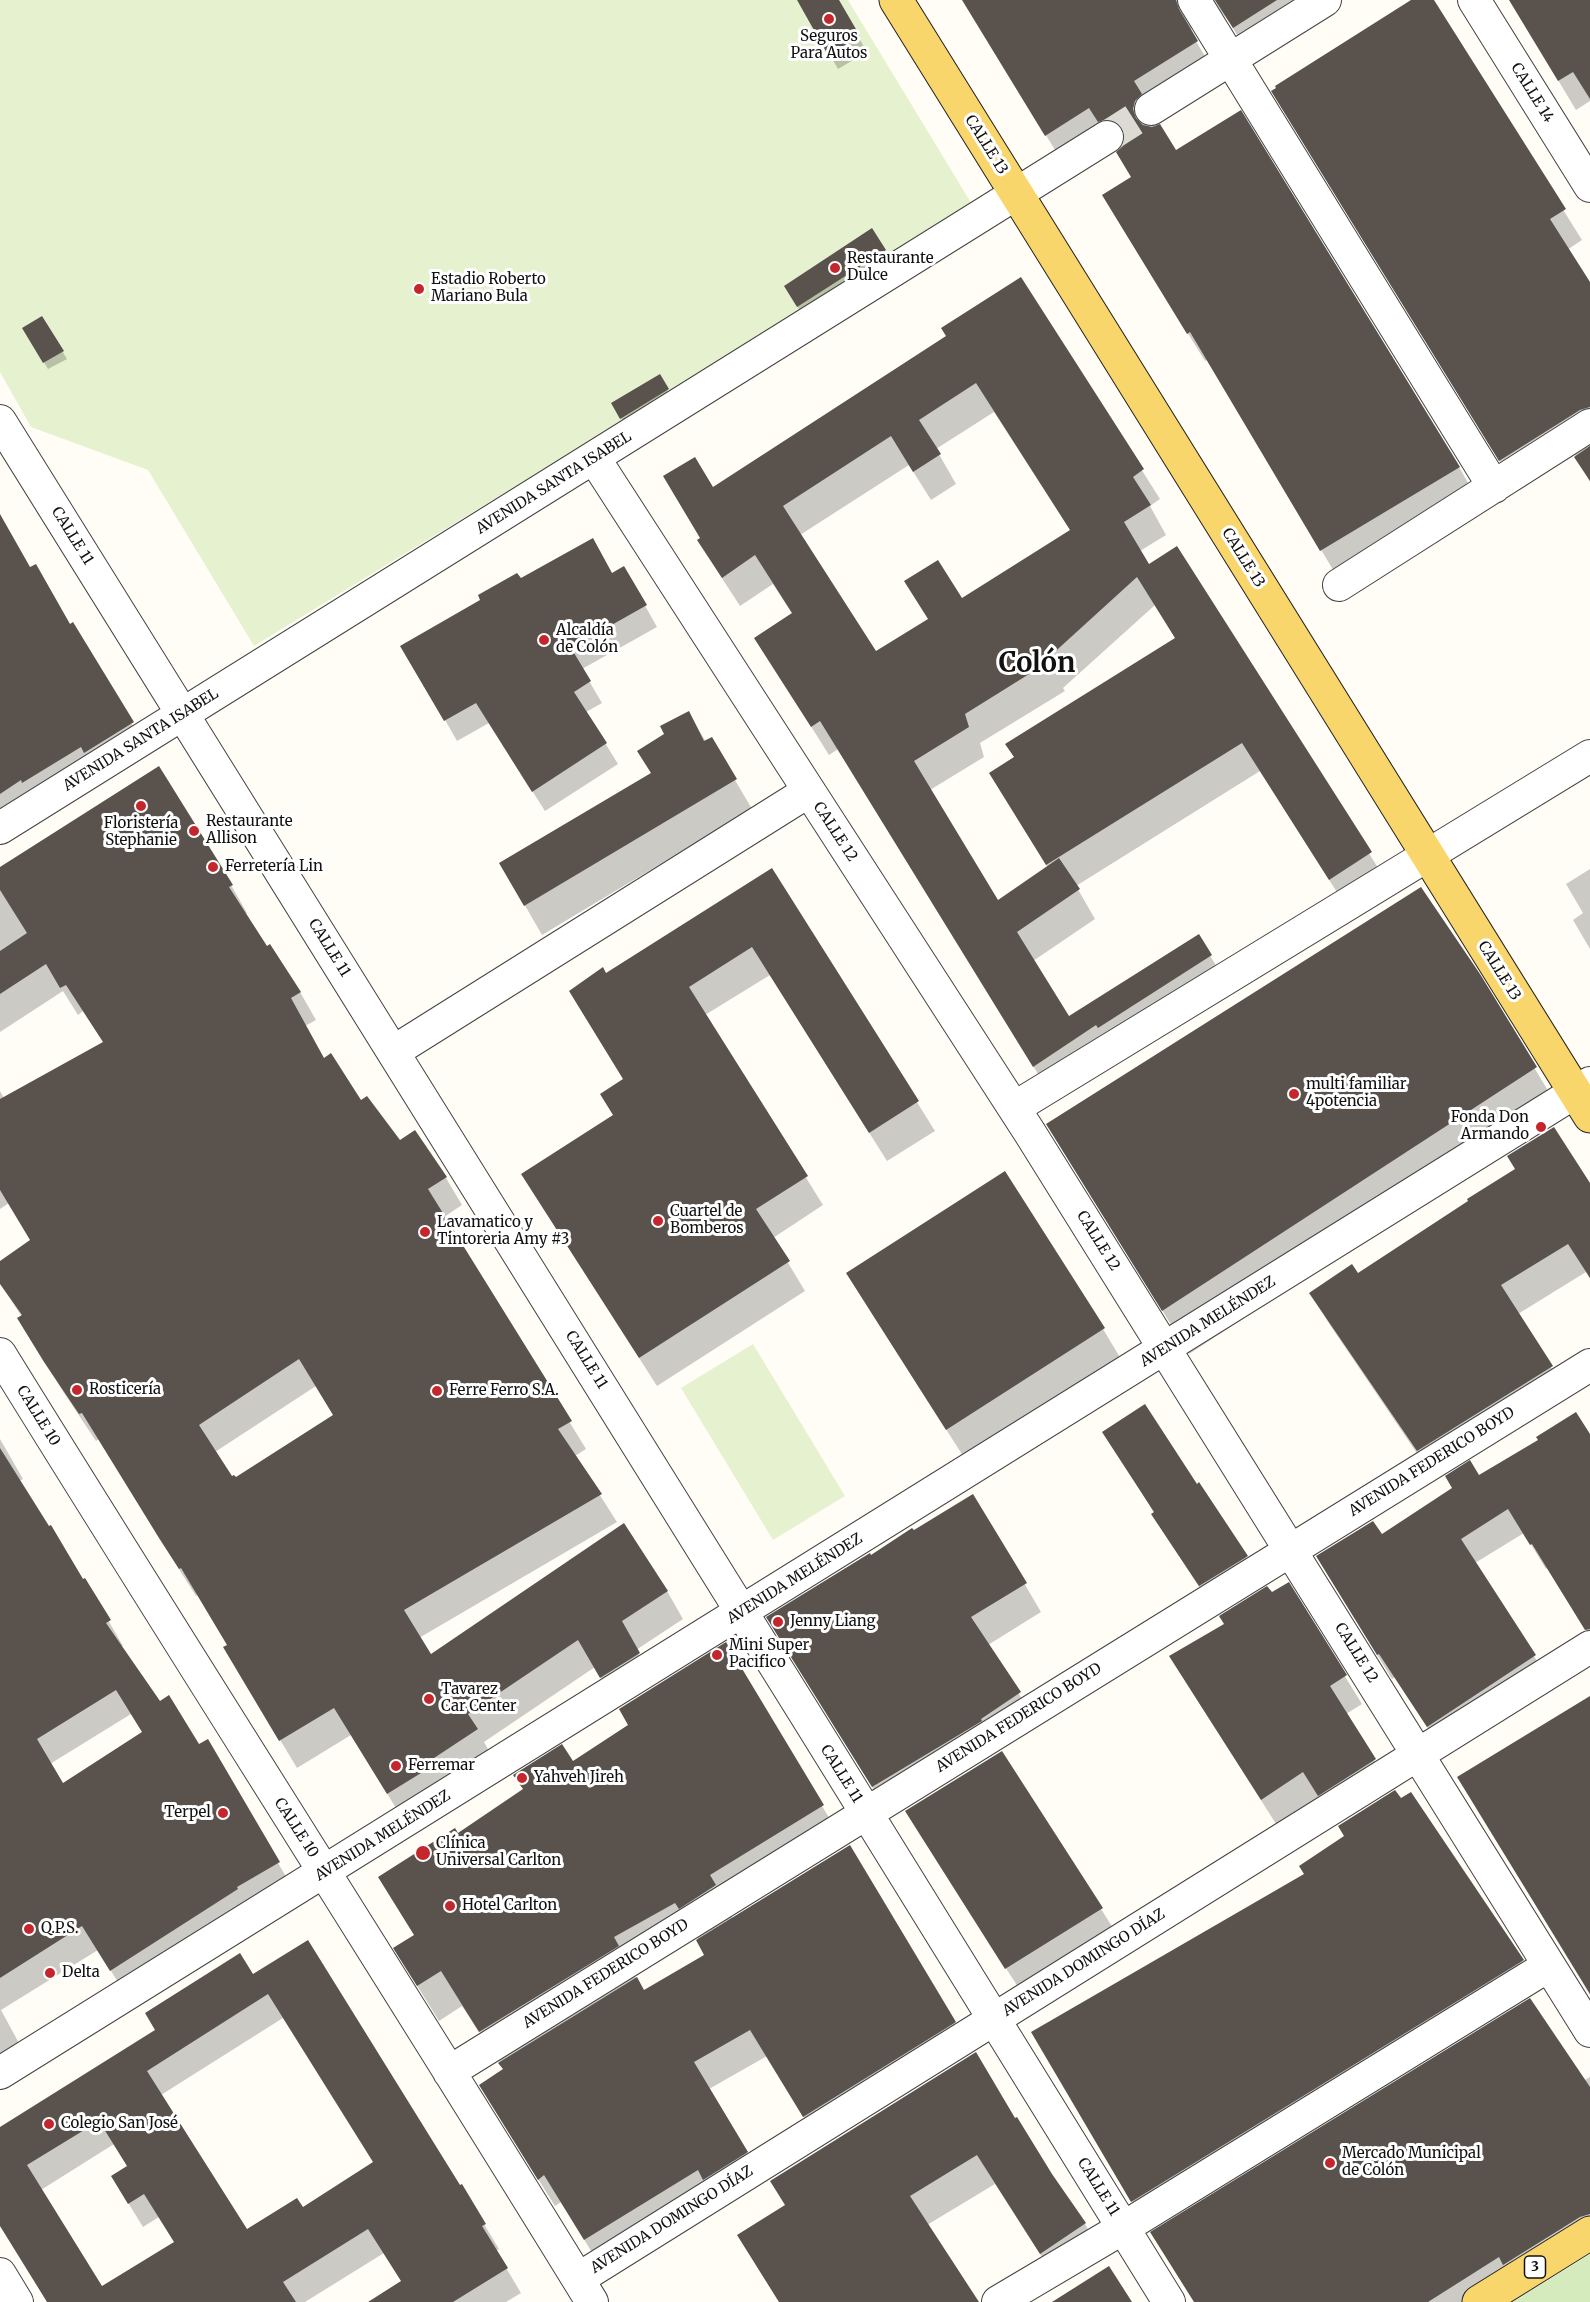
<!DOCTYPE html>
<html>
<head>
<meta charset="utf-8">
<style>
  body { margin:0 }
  canvas { display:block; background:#fffdf5 }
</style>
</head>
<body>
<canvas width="1590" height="2302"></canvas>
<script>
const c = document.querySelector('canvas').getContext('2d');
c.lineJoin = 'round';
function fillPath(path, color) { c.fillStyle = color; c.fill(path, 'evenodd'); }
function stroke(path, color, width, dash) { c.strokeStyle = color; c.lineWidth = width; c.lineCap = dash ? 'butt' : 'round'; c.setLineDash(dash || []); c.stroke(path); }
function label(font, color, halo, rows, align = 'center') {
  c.font = font + ' Merriweather,serif'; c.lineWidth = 6; c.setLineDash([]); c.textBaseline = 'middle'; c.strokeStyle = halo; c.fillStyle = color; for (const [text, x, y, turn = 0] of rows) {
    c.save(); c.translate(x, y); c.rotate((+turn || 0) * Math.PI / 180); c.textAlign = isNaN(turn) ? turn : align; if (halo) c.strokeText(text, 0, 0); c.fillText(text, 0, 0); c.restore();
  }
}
const green = new Path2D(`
  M1590,2254v48h-77z`);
const pitch = new Path2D(`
  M0,0h848l125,206 -719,440 -106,-176 -117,-43 -31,-55z
  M753,1344l92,152 -72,44 -92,-152z`);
const shadow = new Path2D(`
  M805,0h32l30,52 -29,17 -38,-66z
  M963,0h374l-87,55 -23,-36 -6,-7 -10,-2 -18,11 -2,9 2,6 20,34 -62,59 24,23 284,315 16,28 -137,83 -131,-218 -2,1 -85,-137 13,-46 -9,-31 -61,16z
  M1413,0h19l150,240 -15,10 23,35v197l-15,-27 -57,36 -227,-369z
  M1510,0h80v101l-14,9z
  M872,230l22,36 -87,56 -13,-21z
  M1021,279l139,220 -10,7 16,29 -26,16 9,15 28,-18 210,334 -40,26 -87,-137 -184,115 19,33 -62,42 35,58 130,-83 30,49 -177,110 -213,-346 -9,6 -73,-116 37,-24 -20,-31 -33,22 -24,-37 -15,-30 11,-50 235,-153zM994,412l77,119 -196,122 -75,-118 109,-70 22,35 25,-16 -20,-35zM1155,605l21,34 -161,119 -7,44 40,66 -50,34 -68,-112 54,-33 -4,-14 85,-52 -2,-3z
  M42,318l25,41 -19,10 -24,-41z
  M659,376l17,29 -46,29 -17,-30z
  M0,517l30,52 39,57 78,122 -147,80z
  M624,568l33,59 -75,42 20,34 -16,9 32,52 -73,47 -56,-88 -32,18 -54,-95 117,-66 92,-5z
  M689,713l17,29 5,-3 41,70 -210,126 -41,-71 151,-90 14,-39z
  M0,869l231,16 16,28 -2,1 21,34 34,44 16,28 -11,6 19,33 37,43 39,40 46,36 16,27 -18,12 142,232 -11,7 42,66 -198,116 11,18 237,-65 16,28 -47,31 19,32 -38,23 -22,-38 -111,75 9,16 -89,63 -53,-86 -54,33 -56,-93 -12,-29 -31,-51 -2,1 -19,-30 -78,-127 -3,2 -34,-51 -27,-44 -13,-29 -22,-34v-20l32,-22 -23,-38 -9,6v-118l4,7 100,-55 -21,-32 -5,4 -15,-24 -63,41zM316,1386l19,30 -99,63 -4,-1 -17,-26z
  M1590,869v80l-17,-29 10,-7 -17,-29z
  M772,870l163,261 -48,30 -117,-186 -65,40 118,190 -50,33 32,53 -148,95 -117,-183 74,-87 10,-36 -18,-105z
  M1478,975l83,137 -372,242 -141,-230z
  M1590,1186v93l-4,-7 -68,42 51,82 -134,84 -107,-158 -17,-29z
  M866,1304l237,25 18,30 -156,100z
  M1104,1432l92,54 50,71 14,23 -47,28 -46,-70 -14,-23 2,-1z
  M1590,1437v200l-42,-70 -2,2 -22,-36 -49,30 74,117 -107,70 -47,-73 -3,2 -60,-98 49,-45 98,-58z
  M0,1439l23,40 -4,2 64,100 2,-1 38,66 -2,1 38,56 40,43 8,-5 85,146 -166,108 -28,-45 -97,60 19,35 -20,10zM131,1714l12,19 -80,52 -13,-21z
  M973,1496l68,116 -53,33 48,76 -147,93 -105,-168 87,-89z
  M1288,1584l74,120 -16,10 45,74 -113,39 -91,-143 84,-89z
  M725,1644l118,197 -114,70 4,8 222,104 15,27 -150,94 -53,-88 -58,33 54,91 -162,87 -40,-65 -6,4 -59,-94 8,-42 -2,-4 -40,-60 -23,15 -23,-37 -1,-48 43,-101 172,-109zM697,1937l9,18 -62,37 -11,-19z
  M1590,1698v297l-131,-217z
  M918,1831l183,78 12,19 -95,59z
  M1522,1961l17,28 -390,240 -116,-196z
  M253,1976l206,211 2,-1 38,63 -3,2 25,42 -15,9h-135l31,-20 -18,-29 -79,49h-257l-48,-77v-96zM283,2018l92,145 -72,46 -56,22 -86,-136zM114,2144l14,23 -1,34 16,26 16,-10 16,26 -73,45 -61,-98z
  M1590,2077v174l-99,51h-297z
  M1015,2120l70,104 17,29 -44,29 -63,-98 -68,41 50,77h-198l-23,-37z`);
const building = new Path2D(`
  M797,0h42l21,36 -32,19z
  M962,0h214l3,9 19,32 -64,40 8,13 -7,7 -2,8 3,9 7,7 9,2 8,-3 16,26 65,-40 219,357 -140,84 -130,-219 -3,2 -85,-139 29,-18 -15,-25 7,-6 2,-9 -3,-10 -7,-6 -8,-2 -9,3 -9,-14 -44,28z
  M1215,0h62l-44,28z
  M1411,0h23l132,209 -16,10 40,63v125l-10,3 -81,51 -228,-370 5,-3 -1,-2z
  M1509,0h81v99l-17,-27 -15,9z
  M872,228l14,22 -89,57 -13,-21z
  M1021,277l123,192 -11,8 18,28 -27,17 25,42 28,-18 195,306 -43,28 -87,-137 -196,122 -57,-92 25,-16 -9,-13 170,-106 -38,-61 -89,81 2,3 -85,53 4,13 -55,34 84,139 61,-42 21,31 -63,43 52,84 130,-82 13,21 -114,73 -2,-3 -63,42 -213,-346 -9,6 -57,-89 38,-25 -37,-58 -33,23 -25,-38 3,-2 -37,-62 32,-19 18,30 233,-151 -5,-8zM976,383l94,147 -108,68 -24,-38 -34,21 24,38 -52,32 -93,-145 108,-70 22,36 28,-18 -22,-34z
  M42,316l22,35 -21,12 -21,-35z
  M660,374l9,15 -49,30 -9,-16z
  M1590,446v35l-16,-24z
  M0,514l30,53 6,-3 34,60 3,-2 61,100 -50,31 -3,-6 -59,36 -1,-3 -21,14z
  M593,538l19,35 12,-7 23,39 -76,43 20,33 -17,11 33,51 -75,49 -56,-89 -32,18 -44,-75 80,-46 -2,-5 39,-22 4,5z
  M689,711l15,30 8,-4 25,42 -213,127 -25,-43 152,-90 -14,-22 27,-17 -4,-8z
  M159,766l74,119 -4,2 38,59 3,-2 31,48 -10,6 33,60 7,-5 30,47 6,-4 33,44 15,-10 32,47 -19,12 144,232 -14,8 44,65 -198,116 27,44 193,-131 44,68 -46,30 18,32 -40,25 -22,-38 -110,74 10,15 -47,31 3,5 -47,29 -53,-86 -55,33 -56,-94 4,-2 -46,-77 -2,1 -20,-31 -77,-125 -3,1 -35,-52 -27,-44 5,-3 -22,-31v-23l30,-21 -30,-50v-91l103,-57 -37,-57 -6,3 -14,-24 -46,30v-43l27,-18 -27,-43v-23zM299,1359l34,56 -97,62 -2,-2 -2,1 -33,-51z
  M772,868l147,233 -50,32 -117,-186 -63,40 119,189 -52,33 34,52 -151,97 -118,-184 92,-59 -13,-21 23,-15 -54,-88 34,-24 3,6z
  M1421,887l59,87 57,93 -375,244 -116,-187z
  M1554,1127l36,56v95l-22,-34 -67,41 52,81 -136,85 -108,-158 43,-29 6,9 110,-72 -1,-2 48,-30 -8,-13z
  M1005,1171l100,157 -159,102 -100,-157z
  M1145,1404l52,80 2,-2 49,74 -49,30 -48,-72 3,-2 -52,-80z
  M1576,1412l14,22v195l-5,1 -53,-86 -2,1 -22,-36 -47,30 75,116 -109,72 -48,-73 -2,1 -61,-99 57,-35 9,13 70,-46 -7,-12 25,-16 9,15 59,-35 -2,-3z
  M0,1448l49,78 2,-1 32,54 2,-1 26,42 -5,3 54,78 9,-6 30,49 9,-5 72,123 -43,25 1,2 -128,82 -28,-45 -82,52zM116,1690l26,42 -79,51 -26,-44z
  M973,1494l54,89 -56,34 50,75 -40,27 1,2 -110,66 -106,-170 104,-64 1,2 41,-27 2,2z
  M1289,1582l58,93 -17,11 46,73 -58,37 -15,-24 -42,28 -92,-144 55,-32 -5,-8 48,-30 5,6z
  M726,1642l98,163 -114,70 6,10 -37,24 -4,-6 -61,34 5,9 -140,86 -38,-61 -24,15 -24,-38 21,-13 -36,-58 77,-49 3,5 65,-44 -10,-14 49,-31 11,17 55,-36 -9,-16z
  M1590,1696v298l-133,-217z
  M1002,1751l101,157 -98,61 -100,-158z
  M1395,1790l6,8 10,-6 113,168 -393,242 -100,-170 273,-158 -5,-8 45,-30 -6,-10z
  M850,1845l106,177 -153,95 -53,-87 -56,32 54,90 -45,28 -5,-10 -114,70 -40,-65 -6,5 -59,-95 24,-16 -5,-6 139,-86 7,13 60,-35 -8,-15z
  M308,1940l152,245 2,-1 24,40 -4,2 26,42 -55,34h-85l33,-21 -33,-52 -85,53 13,20h-249l-47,-76v-99l155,-97 -10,-17 95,-60 13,21zM268,1994l105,168 -70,45 -6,-9 -50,31 -100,-158zM99,2121l28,45 -16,10 17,28 16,-10 30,48 -72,44 -75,-121z
  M1530,1998l60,89v127l-10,3 -77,48 -4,-8 -71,45h-234l-44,-70z
  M976,2052l39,66 2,-1 35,57 34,49 -46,31 -63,-99 -67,41 69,106h-200l-42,-67 48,-30 -15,-24z
  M1109,2266l23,36h-80z`);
const minorTunnel = new Path2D(`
  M1107,137l44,-28`);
const minor = new Path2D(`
  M1194,0l300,487
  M1474,0l116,186
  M1151,109l174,-109
  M0,421c392,626 781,1253 1169,1881
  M594,458l436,675 560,898
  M1339,585l251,-160
  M0,828l1107,-691
  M393,1052l416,-261
  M1014,1108l576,-352
  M0,1354c196,317 397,630 592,948
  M449,2072l1141,-707
  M0,2073l1590,-990
  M0,2274l17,28
  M578,2279l1012,-632
  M998,2302l125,-74 425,-262`);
const major = new Path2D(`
  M896,0l694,1116
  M1479,2302l111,-69`);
const markers = [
  [829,19,6,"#c4262e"],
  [835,268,6,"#c4262e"],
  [419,289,6,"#c4262e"],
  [544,640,6,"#c4262e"],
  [141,806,6,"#c4262e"],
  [194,831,6,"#c4262e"],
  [213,867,6,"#c4262e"],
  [1294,1094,6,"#c4262e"],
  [1541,1127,6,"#c4262e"],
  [658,1221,6,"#c4262e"],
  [425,1232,6,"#c4262e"],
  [77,1390,6,"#c4262e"],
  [437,1391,6,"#c4262e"],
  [778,1622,6,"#c4262e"],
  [717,1655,6,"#c4262e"],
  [429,1699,6,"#c4262e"],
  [396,1766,6,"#c4262e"],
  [522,1778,6,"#c4262e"],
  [223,1813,6,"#c4262e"],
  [423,1853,8,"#c4262e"],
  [450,1906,6,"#c4262e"],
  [29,1929,6,"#c4262e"],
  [50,1973,6,"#c4262e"],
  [49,2124,6,"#c4262e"],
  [1330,2163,6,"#c4262e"]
];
const shields = [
  [1535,2267,21]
];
const shieldNames = [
  ["3",1535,2267]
];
const poiNames = [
  ["Seguros",829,37,"center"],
  ["Para Autos",829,54,"center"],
  ["Restaurante",847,259],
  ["Dulce",847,276],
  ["Estadio Roberto",431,280],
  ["Mariano Bula",431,297],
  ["Alcaldía",556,631],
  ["de Colón",556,648],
  ["Restaurante",206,822],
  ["Allison",206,839],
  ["Floristería",141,824,"center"],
  ["Stephanie",141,841,"center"],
  ["Ferretería Lin",225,867],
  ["multi familiar",1306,1085],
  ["4potencia",1306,1102],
  ["Fonda Don",1529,1118,"right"],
  ["Armando",1529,1135,"right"],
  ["Cuartel de",670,1212],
  ["Bomberos",670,1229],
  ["Lavamatico y",437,1223],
  ["Tintoreria Amy #3",437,1240],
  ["Rosticería",89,1390],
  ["Ferre Ferro S.A.",449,1391],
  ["Jenny Liang",790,1622],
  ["Mini Super",729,1646],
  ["Pacifico",729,1663],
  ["Tavarez",441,1690],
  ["Car Center",441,1707],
  ["Ferremar",408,1766],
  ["Yahveh Jireh",534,1778],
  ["Terpel",211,1813,"right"],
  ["Clínica",436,1844],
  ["Universal Carlton",436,1861],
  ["Hotel Carlton",462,1906],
  ["Q.P.S.",41,1929],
  ["Delta",62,1973],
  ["Colegio San José",61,2124],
  ["Mercado Municipal",1342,2154],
  ["de Colón",1342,2171]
];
const streetNames = [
  ["CALLE 14",1532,93,58],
  ["CALLE 13",986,145,58],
  ["AVENIDA SANTA ISABEL",554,483,-32],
  ["CALLE 11",72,536,58],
  ["CALLE 13",1243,558,58],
  ["AVENIDA SANTA ISABEL",141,740,-32],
  ["CALLE 12",835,832,57],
  ["CALLE 11",329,948,58],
  ["CALLE 13",1499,971,58],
  ["CALLE 12",1098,1241,58],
  ["AVENIDA MELÉNDEZ",1208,1322,-32],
  ["CALLE 11",586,1360,58],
  ["CALLE 10",38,1416,58],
  ["AVENIDA FEDERICO BOYD",1432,1462,-32],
  ["AVENIDA MELÉNDEZ",795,1579,-32],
  ["CALLE 12",1356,1653,58],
  ["AVENIDA FEDERICO BOYD",1019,1718,-32],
  ["CALLE 11",841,1774,58],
  ["CALLE 10",296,1828,57],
  ["AVENIDA MELÉNDEZ",383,1836,-32],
  ["AVENIDA DOMINGO DÍAZ",1084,1963,-32],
  ["AVENIDA FEDERICO BOYD",606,1974,-32],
  ["CALLE 11",1098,2187,58],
  ["AVENIDA DOMINGO DÍAZ",672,2220,-32]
];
const townNames = [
  ["Colón",1037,664]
];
fillPath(green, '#d5ebbd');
fillPath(pitch, '#e6f2cf');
fillPath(shadow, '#0003');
fillPath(building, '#5a524d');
stroke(minorTunnel, '#dbdad3', 32, [32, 16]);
stroke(minor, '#444', 34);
stroke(major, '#222', 35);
stroke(minor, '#fff', 32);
stroke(major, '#f9d66b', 33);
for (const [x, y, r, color] of markers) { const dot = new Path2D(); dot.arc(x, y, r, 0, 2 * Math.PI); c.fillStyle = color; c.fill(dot); stroke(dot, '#fff', 2); }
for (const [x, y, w] of shields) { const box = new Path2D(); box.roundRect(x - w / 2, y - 11, w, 22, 4.5); c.fillStyle = '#fff'; c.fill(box); stroke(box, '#111', 1.5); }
label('bold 14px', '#111', null, shieldNames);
label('15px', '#111', '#fff', poiNames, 'left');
label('15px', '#111', '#fff', streetNames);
label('bold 27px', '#111', '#fff', townNames);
</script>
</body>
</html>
